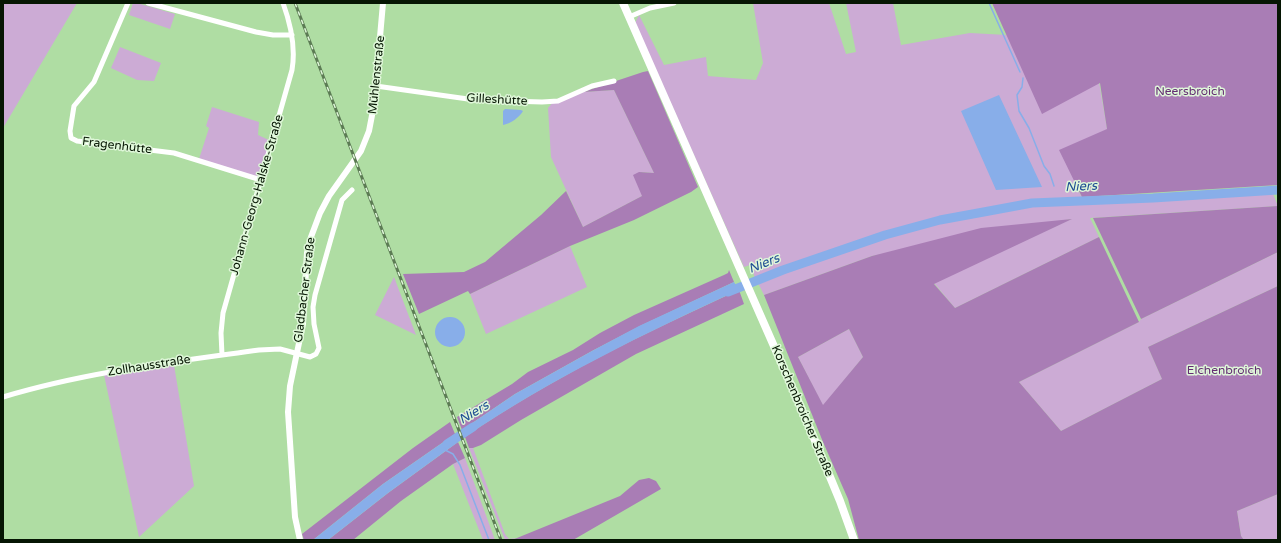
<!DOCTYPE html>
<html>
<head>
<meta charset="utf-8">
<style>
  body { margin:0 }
  #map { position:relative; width:1281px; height:543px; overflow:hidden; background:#afdda3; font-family:"Varela Round",sans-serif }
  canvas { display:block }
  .frame { position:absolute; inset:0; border:4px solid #061603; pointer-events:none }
</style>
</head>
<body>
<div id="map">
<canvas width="1281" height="543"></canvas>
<div class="frame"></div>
</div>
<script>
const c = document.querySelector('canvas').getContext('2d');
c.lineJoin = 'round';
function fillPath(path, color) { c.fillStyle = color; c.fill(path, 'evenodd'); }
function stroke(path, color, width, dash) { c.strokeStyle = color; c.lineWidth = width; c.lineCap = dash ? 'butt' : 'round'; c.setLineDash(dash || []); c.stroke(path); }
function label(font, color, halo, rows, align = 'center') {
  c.font = font + ' "Varela Round",sans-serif'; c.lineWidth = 3; c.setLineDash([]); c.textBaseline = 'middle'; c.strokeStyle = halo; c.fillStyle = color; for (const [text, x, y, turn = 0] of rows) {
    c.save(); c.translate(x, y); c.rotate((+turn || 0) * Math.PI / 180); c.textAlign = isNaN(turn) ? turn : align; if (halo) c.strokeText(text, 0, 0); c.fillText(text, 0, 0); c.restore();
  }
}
const green = new Path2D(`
  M3,3h74l-74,125z
  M133,3h4l38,11 -5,15 -41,-14z
  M753,3h76l17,51 10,-2 -10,-49h47l8,42 69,-12 37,2 19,41 73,6 8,47 -32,56 7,12 -53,4 -56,10 -54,11 -53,16 -111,40 -5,-13 -6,2 -109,-244 4,-8 25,50 42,-8 2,19 48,4 7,-17z
  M120,47l41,16 -7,18 -17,-1 -26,-12z
  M614,90l40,83 -15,-1 3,24 -59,31 -32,-70 -3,-49 5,-6 30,-10z
  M212,107l47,15 -1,13 13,6 -10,33 -4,3 -58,-18 10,-31 -3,-2z
  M1259,194h14l5,12 -188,12 9,19 -144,71 -21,-25 137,-64 -199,37 -108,39 -6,-12 117,-42 44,-13 57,-13 55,-8 51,-4z
  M570,246l17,41 -101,47 -16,-40z
  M1278,252v34l-130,61 14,32 -101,52 -42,-49 120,-60 2,-3z
  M394,277l22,58 -41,-20z
  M849,329l14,28 -40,49 -25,-49z
  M174,365l20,121 -55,51 -35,-162z
  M469,448h4l32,86 4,5 7,-1 -4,2h-7z
  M465,458l30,82h-12l-30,-76z
  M1278,494v46h-34l-3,-4 -4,-25z`);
const forest = new Path2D(`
  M992,3h286v182l-196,12 -23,-47 48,-21 -7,-46 -58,31z
  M648,71l50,116 -7,5 -57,28 -64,26 -100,48 -2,-3 -49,23 -16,-40 61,-2 21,-10 56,-47 25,-24 17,36 59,-31 -9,-21 6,-3 15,1 -40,-83 -31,2 60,-20z
  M1278,206v46l-137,67 -48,-101z
  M1072,219l-138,65 21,24 144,-71 40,85 -120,60 42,49 101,-52 -14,-32 130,-61v208l-41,17 4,25 3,4h-385l-11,-41 -25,-57 -59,-147 108,-39 109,-28zM849,329l14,28 -40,48 -25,-48z
  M729,270l5,12 -94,44 -48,25 -77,43 -53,36 -5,-13 55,-33 16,-12 45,-22 27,-17 34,-18 90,-40 4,-2z
  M739,290l5,14 -108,50 -115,66 -40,25 -8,3h-4l-4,-11c86,-59 180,-104 274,-147z
  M450,422l5,12 -72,50 -70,56h-9l-2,-6 111,-86z
  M458,442l7,16 -12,6 -52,37 -48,39h-25l60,-47z
  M649,478l7,3 5,8 -88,51h-61l108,-44 19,-16z`);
const water = new Path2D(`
  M999,95l43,92 -46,3 -35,-79z
  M505,109l16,1 2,1c-3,6 -13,13 -20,14v-14z
  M734,282l5,8c-94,43 -188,89 -274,147l-3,-7 53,-36 77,-43 47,-25z
  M435 332a15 15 0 1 1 30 0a15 15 0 1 1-30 0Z
  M455,434l3,8 -70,51 -60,47h-15l70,-56z`);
const stream = new Path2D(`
  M989,3l31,69
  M1023,78l-1,9 -5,8 2,16 10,17 15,38 6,8 4,12
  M1264,191l1,2
  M1056,199v2
  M445,450l8,4 7,11 29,75`);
const river = new Path2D(`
  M728,292l55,-22 102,-35 55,-15 49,-9 43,-8 121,-5 125,-8
  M447,444l26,-17`);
const minor = new Path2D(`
  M128,3l-34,79 -20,24 -4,25 1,7 6,3 97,12 87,27
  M148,3l108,29 17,3h19
  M629,17l21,-9 24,-5
  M376,86l99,14 67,2 16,-1 34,-15 22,-5
  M222,355l-1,-22 2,-20 69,-243c4,-23 -1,-45 -9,-67
  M3,397c83,-25 170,-35 256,-47l21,-1 30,8 6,-3 3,-6 -5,-24 -1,-17 2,-12 27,-95 10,-10`);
const tertiary = new Path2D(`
  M300,540l-5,-23 -7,-105 2,-26 13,-62 4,-71 4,-16 9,-24 9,-17 32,-45 8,-20 5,-26 9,-102`);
const primary = new Path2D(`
  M623,3l183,416 34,82 14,39`);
const rail = new Path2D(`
  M295,3l206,537`);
const streetNames = [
  ["Mühlenstraße",377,75,-84],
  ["Gilleshütte",497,100,3],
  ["Fragenhütte",117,146,7],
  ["Johann-Georg-Halske-Straße",257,195,-74],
  ["Gladbacher Straße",305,290,-83],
  ["Zollhausstraße",149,366,-9],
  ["Korschenbroicher Straße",802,411,67]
];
const parkNames = [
  ["Neersbroich",1190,92],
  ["Elchenbroich",1224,371]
];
const waterNames = [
  ["Niers",1081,187,-3],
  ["Niers",764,264,-22],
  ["Niers",474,413,-31]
];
fillPath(green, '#ccabd5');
fillPath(forest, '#a97db5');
fillPath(water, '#88aee9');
stroke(stream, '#88aee9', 1.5);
stroke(river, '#88aee9', 9);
stroke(minor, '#fff', 5);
stroke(tertiary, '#fff', 6);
stroke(primary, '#fff', 8);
stroke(rail, '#5c7b54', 3);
stroke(rail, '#dff7d9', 1.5, [4.5]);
label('12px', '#061603', '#dff7d9', streetNames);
label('12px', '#632c72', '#dff7d9', parkNames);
label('italic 13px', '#204e94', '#dff7d9', waterNames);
</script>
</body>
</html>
